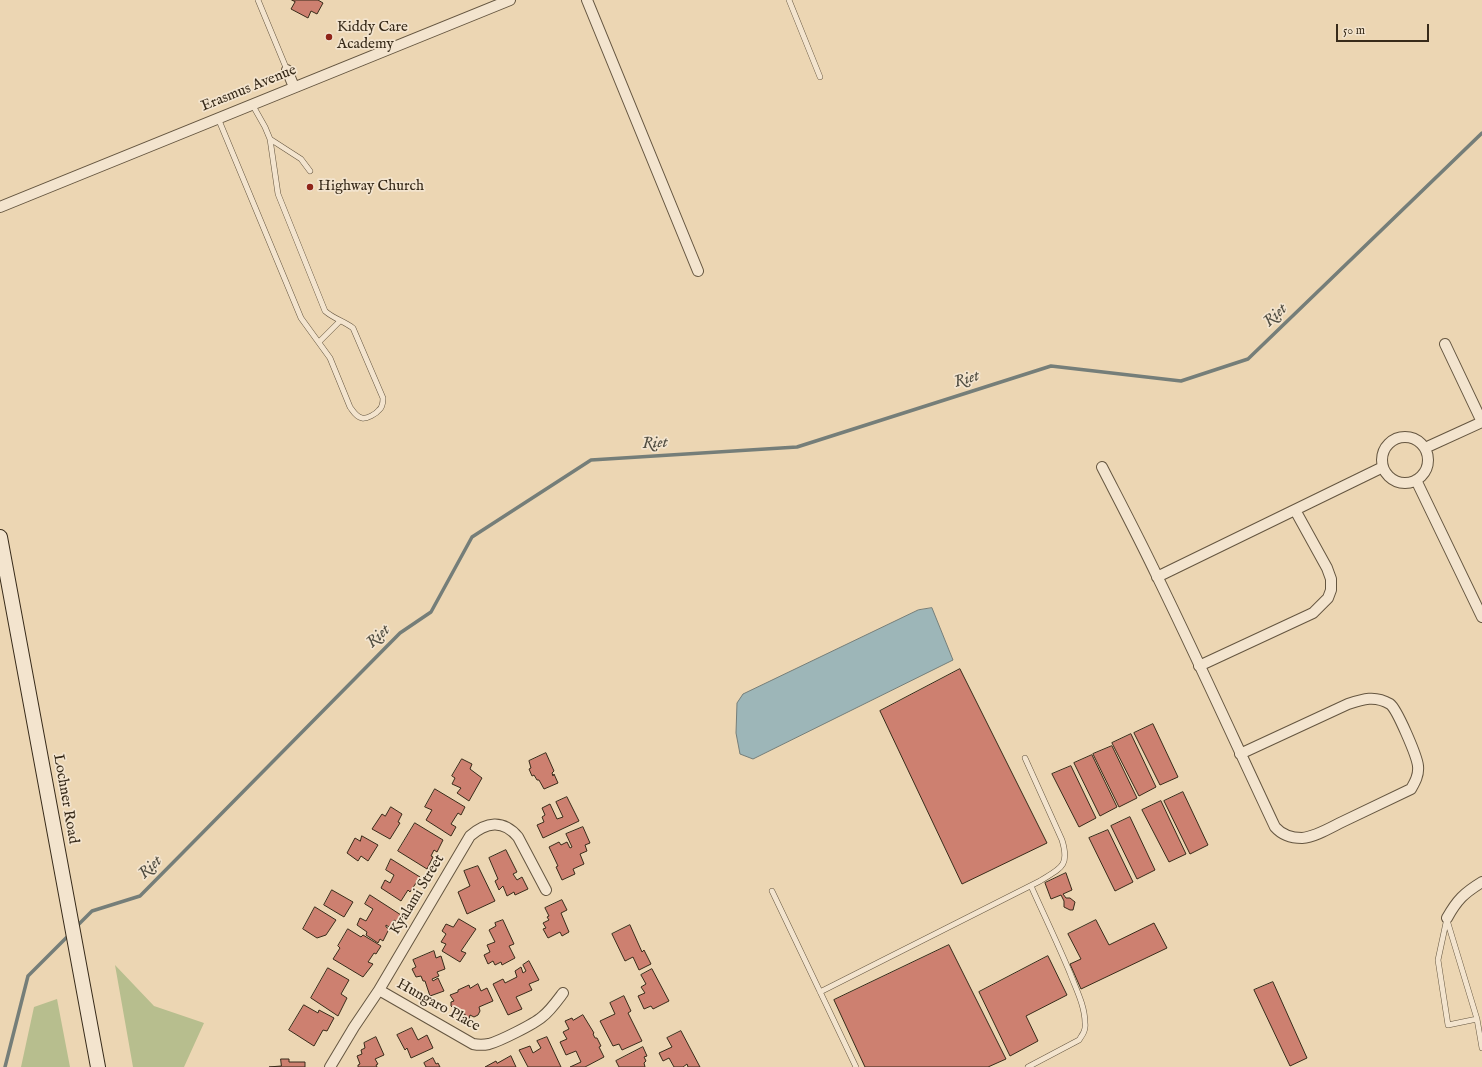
<!DOCTYPE html>
<html>
<head>
<meta charset="utf-8">
<style>
  body { margin:0 }
  #map { position:relative; width:1482px; height:1067px; overflow:hidden; background:#ecd6b3; font-family:"IM FELL English",serif }
  canvas { display:block }
  .scale { position:absolute; left:1336px; top:24px; width:93px; height:18px; box-sizing:border-box; border:2px solid #382b1a; border-top:0; padding-left:5px; font-size:12px; line-height:14px; white-space:nowrap; color:#382b1a; -webkit-text-stroke:3px #f3e4ce; paint-order:stroke }
</style>
</head>
<body>
<div id="map">
<canvas width="1482" height="1067"></canvas>
<div class="scale">50 m</div>
</div>
<script>
const c = document.querySelector('canvas').getContext('2d');
c.lineJoin = 'round';
function fillPath(path, color) { c.fillStyle = color; c.fill(path, 'evenodd'); }
function stroke(path, color, width, dash) { c.strokeStyle = color; c.lineWidth = width; c.lineCap = dash ? 'butt' : 'round'; c.setLineDash(dash || []); c.stroke(path); }
function label(font, color, halo, rows, align = 'center') {
  c.font = font + ' "IM FELL English",serif'; c.lineWidth = 3.5; c.setLineDash([]); c.textBaseline = 'middle'; c.strokeStyle = halo; c.fillStyle = color; for (const [text, x, y, turn = 0] of rows) {
    c.save(); c.translate(x, y); c.rotate((+turn || 0) * Math.PI / 180); c.textAlign = isNaN(turn) ? turn : align; if (halo) c.strokeText(text, 0, 0); c.fillText(text, 0, 0); c.restore();
  }
}
const green = new Path2D(`
  M115,965l39,41 50,17 -20,44h-51z
  M57,999l13,68h-49l13,-60z`);
const water = new Path2D(`
  M932,608l21,52 -200,99 -13,-5 -4,-21 1,-30 6,-9 175,-84z`);
const stream = new Path2D(`
  M75,928l17,-17 48,-15 260,-263 31,-21 41,-75 119,-77 206,-13 254,-81 130,15 67,-22 234,-226
  M5,1067l23,-91 42,-42`);
const building = new Path2D(`
  M292,0h26l5,3 -6,11 -6,-3 -3,7 -17,-9 4,-7z
  M960,669l87,174 -85,41 -82,-173z
  M1153,724l25,53 -18,8 -26,-52z
  M1131,734l25,53 -17,9 -27,-53z
  M1112,746l25,52 -18,9 -26,-53z
  M546,753l8,18 -2,2 1,3 1,-2 4,9 -14,6 -5,-9h-2l-3,-5 -2,1 -3,-7 2,-1 -2,-7z
  M1092,755l25,52 -17,9 -26,-53z
  M462,759l10,5 -2,5 12,9 -13,23 -12,-8 4,-5 -9,-4 3,-6 -3,-2z
  M1071,766l25,52 -17,9 -27,-53z
  M435,789l30,18 -4,8 -3,-2 -7,11 5,3 -5,9 -25,-16 6,-10 -7,-3z
  M1183,792l25,53 -18,9 -26,-53z
  M567,797l12,24 -36,17 -6,-13 7,-3 -2,-5 3,-2 -3,-7 8,-4 7,15 6,-2 -7,-15z
  M1161,801l25,53 -17,8 -27,-52z
  M391,807l11,7 -4,8 2,1 -10,16 -18,-10 10,-15 3,2z
  M1130,817l25,53 -18,9 -26,-53z
  M415,823l28,17 -6,12 -3,-2 -3,6 2,1 -6,12 -29,-18z
  M583,827l7,16 -5,2 2,6 -7,3 4,10 -11,5 2,5 -13,6 -6,-13 2,-1 -9,-19 10,-5 2,3 6,-3 3,6 2,-1 -6,-13z
  M1108,830l25,52 -18,9 -26,-53z
  M362,836l16,9 -10,16 -7,-5 -3,5 -11,-8 8,-15 5,3z
  M506,850l11,22 -4,2 4,6 5,-3 6,12 -13,6 -1,-3 -7,4 -4,-10 -4,4 -4,-9 3,-2 -9,-21z
  M391,859l29,18 -10,15 -2,-2 -7,11 -20,-13 4,-8 5,3 4,-8 -8,-5z
  M478,866l17,35 -28,13 -9,-22 12,-6 -6,-15z
  M1066,873l6,17 -9,4 3,4h4l5,4 -2,8h-3l-6,-3v-6l-3,-6 -10,4 -6,-16z
  M332,890l21,12 -9,15 -20,-12z
  M370,895l31,20 -4,7 -3,-2 -5,7 -3,-2v2l3,2 -6,12 -3,-2 -2,4 -12,-8 1,-3 -10,-7 3,-7 6,3 7,-12 -8,-5z
  M562,900l5,10 -6,3 8,19 -7,4 -2,-4 -12,6 -5,-9 3,-1 -3,-5 6,-3 -2,-3 2,-1 -4,-8z
  M315,907l21,13 -10,15 -9,3 -14,-9z
  M459,919l17,10 -15,22 5,2 -6,9 -18,-11 4,-7 -5,-2 5,-8 -4,-3 4,-7 7,3z
  M503,920l11,24 -5,2 6,12 -13,7 -1,-3 -6,3 -2,-4 -5,3 -4,-9 6,-3 -3,-7 8,-3 -6,-12 7,-4 -1,-3z
  M1096,920l13,25 45,-22 13,25 -86,41 -11,-25 11,-5 -13,-25z
  M630,925l12,27 2,-2 7,14 -12,6 -6,-13 -8,4 -13,-27z
  M348,929l13,8 2,-2 18,11 -5,8 -2,-1 -6,9 5,2 -10,13 -30,-18 7,-11 -2,-2z
  M949,945l57,114 -18,8h-123l-31,-67z
  M434,951l2,7 5,-2 4,13 -8,3 2,4 -7,3 1,2 5,-3 6,13 -14,5 -5,-15h-2l-2,-5 -5,1 -4,-8 4,-2 -3,-7z
  M1048,956l19,39 -41,21 12,25 -28,15 -31,-64z
  M529,961l10,19 -10,4 3,6 -16,7 6,12 -14,6 -15,-31 10,-5 2,4 12,-6 -2,-6 6,-4 2,6 3,-2 -3,-6z
  M328,968l21,12 -8,14 6,4 -9,18 -27,-18z
  M652,969l17,32 -16,8 -2,-3 -7,3 -6,-13 7,-3 -4,-6 5,-3 -5,-9z
  M1273,982l34,76 -17,8 -36,-76z
  M478,984l3,7 6,-3 6,13 -14,6 1,4 -2,4 -4,2 -4,-2 -1,4 -4,-2v-3l-7,2 -3,-6 -4,-4v-4l3,-1 -4,-6 8,-3v-2l11,-5 1,3z
  M624,996l7,15 -3,2 14,28 -20,9 -3,-6 -6,2 -13,-25 15,-7 -5,-11z
  M304,1005l14,8 1,-3 15,8 -7,13 -4,-1 -9,16 -25,-16z
  M583,1015l11,18 -1,1 2,4h2l4,8 -2,1 5,10 -19,10h-15l11,-5 -5,-11 -10,4 -6,-13 7,-3 -4,-7 6,-3 -4,-8 7,-3 1,2z
  M412,1028l6,12 9,-5 6,13 -22,10 -4,-10 -2,2 -8,-15z
  M681,1031l19,36h-12l-1,-3 -4,3h-9l-5,-9 -6,3 -4,-8 13,-6 -5,-9z
  M376,1037l8,18 -9,4 3,5 -2,1 1,2h-19v-2l2,-1 -3,-8 5,-2 -1,-4 4,-2 -1,-5z
  M547,1037l14,30h-33l-9,-17 11,-4 3,7 8,-5 -4,-7z
  M643,1047l4,9 -3,1 2,4 -2,2 1,4h-26l-3,-6z
  M511,1056l5,11h-31l11,-6 1,2z
  M433,1058l3,6 2,-1 2,4h-14l-2,-4z
  M281,1059h8v3h16v5h-36l12,-1z`);
const lane = new Path2D(`
  M258,0l29,70
  M789,0l31,77
  M218,118l83,200 29,40 20,49c3,4 6,10 12,11 5,1 14,-4 17,-8 4,-3 4,-8 4,-12l-30,-70c-9,-7 -19,-9 -28,-17l-47,-117 -8,-55 -5,-12 -13,-23
  M270,139l31,20 9,12
  M319,342l21,-21
  M772,891l84,176
  M1447,918l-9,42 10,65 29,-6
  M1447,920l30,99 5,29
  M820,992l220,-111c21,-13 30,-15 22,-41l-37,-82
  M1028,1067l51,-27c4,-6 7,-10 6,-17 0,-17 -9,-34 -15,-50 -12,-29 -26,-58 -39,-87`);
const street = new Path2D(`
  M587,0l111,271
  M287,70l7,17
  M0,207l510,-207
  M1445,344l37,78
  M1382 460a23 23 0 1 1 46 0a23 23 0 1 1-46 0Z
  M1425,448l57,-26
  M1102,467c19,37 38,73 56,111 40,82 78,166 117,249 7,8 16,11 27,11 13,-1 28,-10 40,-16 23,-11 46,-22 69,-33 4,-7 8,-14 7,-23 -1,-10 -21,-57 -28,-62 -15,-9 -27,-5 -42,0l-108,50
  M1416,480l66,137
  M1157,577l226,-110
  M1199,666l114,-53 15,-15 3,-8v-11l-4,-11 -32,-58
  M1447,918c10,-18 17,-25 35,-36
  M379,990l94,54c5,1 11,1 16,0 11,-3 45,-20 53,-27 8,-6 15,-16 21,-24
  M330,1067l24,-40 25,-37 91,-154c16,-14 33,-17 48,1l28,53`);
const secondary = new Path2D(`
  M0,537l98,530`);
const markers = [
  [329,37,4,"#8f2418"],
  [310,187,4,"#8f2418"]
];
const poiNames = [
  ["Kiddy Care",337,28],
  ["Academy",337,45],
  ["Highway Church",318,187]
];
const streetNames = [
  ["Erasmus Avenue",249,89,-22],
  ["Lochner Road",65,799,80],
  ["Kyalami Street",418,895,-59],
  ["Hungaro Place",438,1006,29]
];
const waterNames = [
  ["Riet",1276,316,-44],
  ["Riet",967,380,-18],
  ["Riet",655,444,-3],
  ["Riet",379,637,-44],
  ["Riet",151,868,-45]
];
fillPath(green, '#b7be8e');
fillPath(water, '#9db6b8');
stroke(water, '#757e79', 1);
stroke(stream, '#757e79', 3.5);
fillPath(building, '#cd8070');
stroke(building, '#382b1a', 1);
stroke(lane, '#655640', 6);
stroke(street, '#655640', 12);
stroke(secondary, '#382b1a', 16);
stroke(lane, '#f3e4ce', 5);
stroke(street, '#f3e4ce', 10);
stroke(secondary, '#f3e4ce', 14);
for (const [x, y, r, color] of markers) { const dot = new Path2D(); dot.arc(x, y, r, 0, 2 * Math.PI); c.fillStyle = color; c.fill(dot); stroke(dot, '#f3e4ce', 1.5); }
label('15px', '#382b1a', '#f3e4ce', poiNames, 'left');
label('15px', '#382b1a', '#f3e4ce', streetNames);
label('italic 16px', '#514e42', '#f3e4ce', waterNames);
</script>
</body>
</html>
